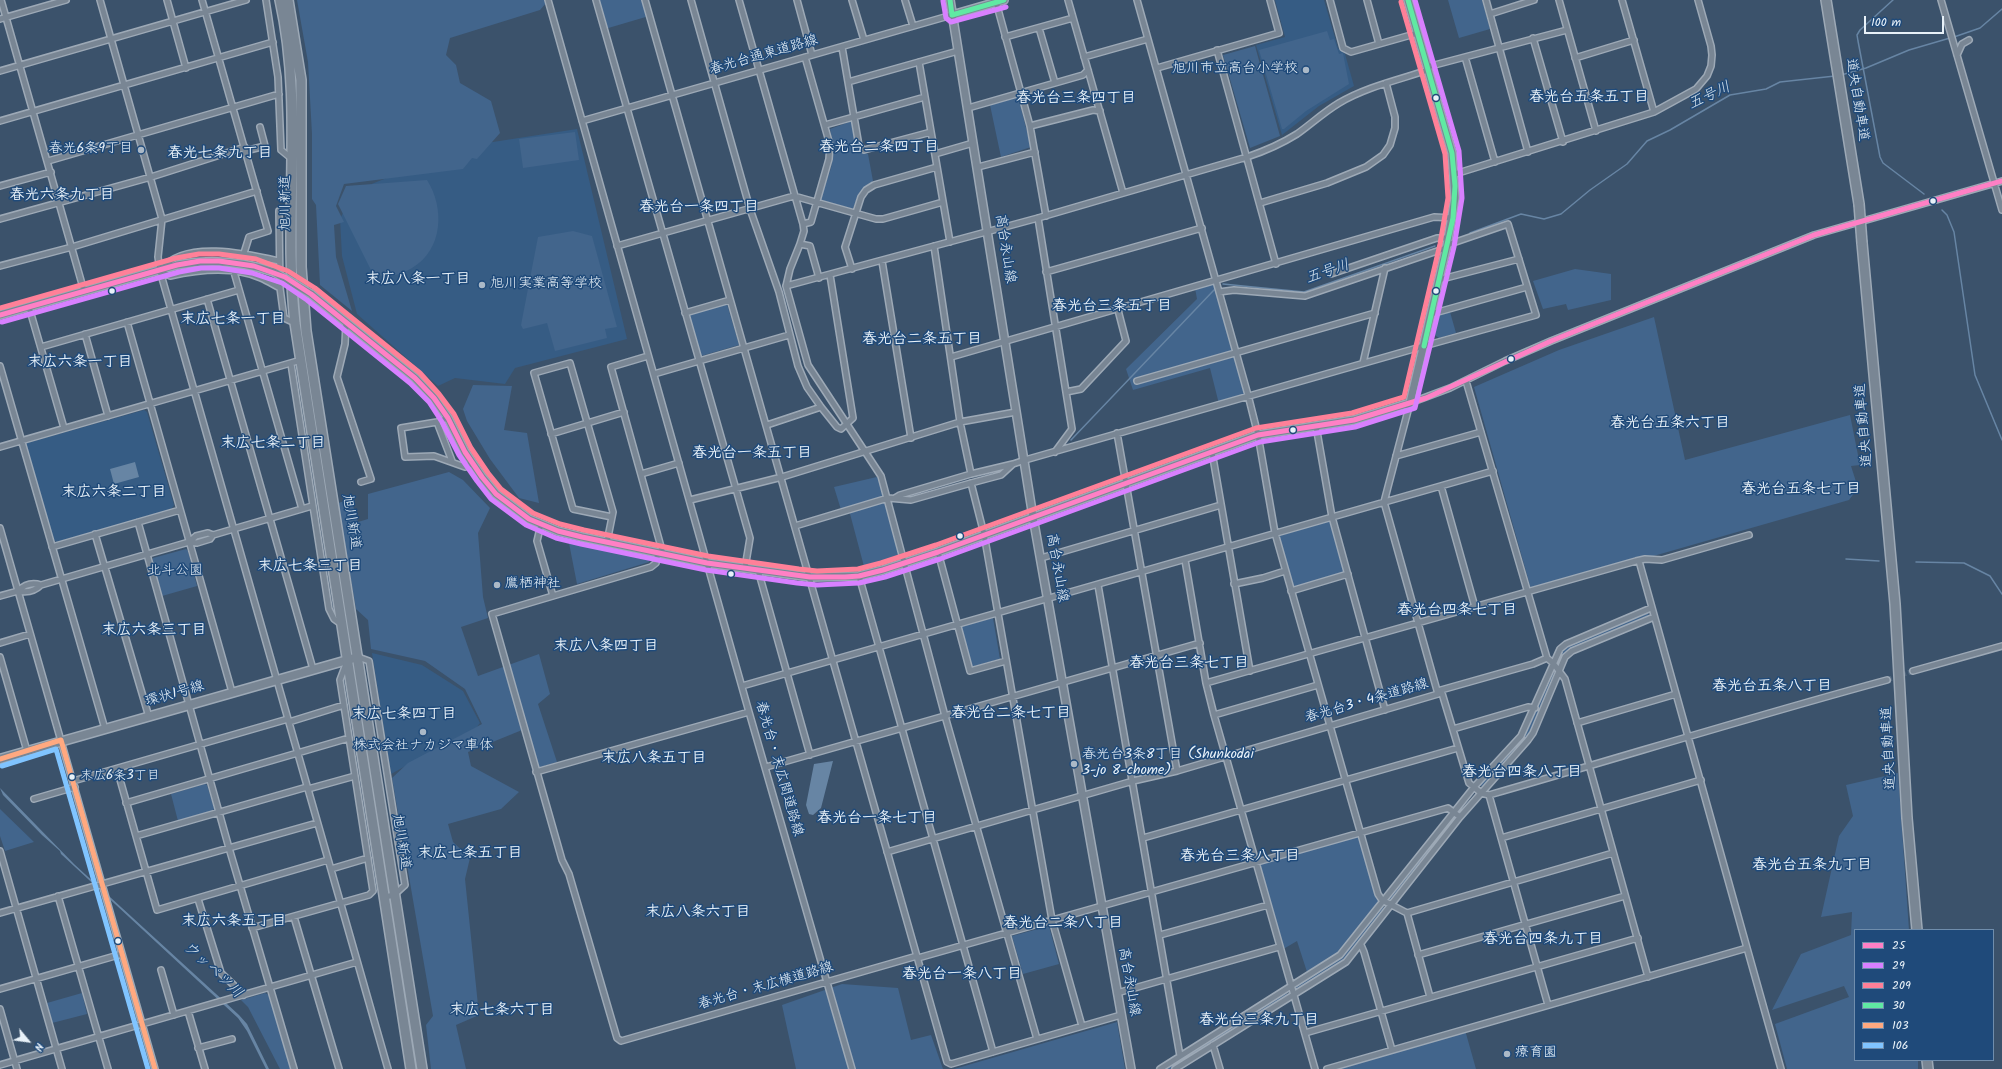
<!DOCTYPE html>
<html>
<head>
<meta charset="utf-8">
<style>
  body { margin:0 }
  #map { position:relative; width:2002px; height:1069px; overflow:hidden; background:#3b526b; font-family:Kalam,sans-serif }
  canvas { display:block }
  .legend { position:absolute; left:1854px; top:929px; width:140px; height:132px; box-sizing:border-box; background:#1f4a7a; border:1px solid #6f8dac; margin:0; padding:5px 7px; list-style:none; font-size:12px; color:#e8f1f8 }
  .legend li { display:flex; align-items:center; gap:8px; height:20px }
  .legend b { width:20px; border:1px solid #6f8dac }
  .north { position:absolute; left:8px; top:1021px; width:40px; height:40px; -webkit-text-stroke:3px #1f4a7a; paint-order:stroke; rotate:119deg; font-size:11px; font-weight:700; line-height:16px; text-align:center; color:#e8f1f8 }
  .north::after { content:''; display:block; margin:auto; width:14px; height:18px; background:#e8f1f8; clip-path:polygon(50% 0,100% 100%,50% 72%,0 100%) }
  .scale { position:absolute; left:1864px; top:16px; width:80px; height:18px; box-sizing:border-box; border:2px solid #e8f1f8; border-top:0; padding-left:5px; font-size:12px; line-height:14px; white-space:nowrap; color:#e8f1f8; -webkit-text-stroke:3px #1f4a7a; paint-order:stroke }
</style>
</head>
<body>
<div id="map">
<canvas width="2002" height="1069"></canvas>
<ul class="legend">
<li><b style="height:5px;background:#ff80c5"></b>25</li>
<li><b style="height:5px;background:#d880ff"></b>29</li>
<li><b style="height:5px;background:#ff8098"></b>209</li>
<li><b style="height:5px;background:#60e9a3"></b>30</li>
<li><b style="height:5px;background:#ffa980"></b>103</li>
<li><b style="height:5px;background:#80c4ff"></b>106</li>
</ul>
<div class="north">N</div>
<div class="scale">100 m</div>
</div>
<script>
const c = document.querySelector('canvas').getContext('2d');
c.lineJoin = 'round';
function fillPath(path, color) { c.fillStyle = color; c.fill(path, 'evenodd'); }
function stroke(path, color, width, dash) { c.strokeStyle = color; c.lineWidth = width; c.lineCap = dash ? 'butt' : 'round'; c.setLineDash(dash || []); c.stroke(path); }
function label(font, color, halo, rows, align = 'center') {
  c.font = font + ' Kalam,"Klee One",sans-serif'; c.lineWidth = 3; c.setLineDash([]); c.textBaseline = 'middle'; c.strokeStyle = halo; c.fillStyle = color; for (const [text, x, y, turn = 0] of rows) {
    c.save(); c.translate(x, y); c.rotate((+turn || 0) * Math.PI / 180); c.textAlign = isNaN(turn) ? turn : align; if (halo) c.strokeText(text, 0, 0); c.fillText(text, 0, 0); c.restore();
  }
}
const built = new Path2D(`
  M1275,0h49l14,48 7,6 9,32 -35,20 -37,29 -26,-90 29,-8z
  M577,129l50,210 -112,29 -10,16 -50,-6 -17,8 -81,-72 -15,-58 -2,-37 14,-28 113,-45z
  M144,410l3,2 27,93 -3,5 -114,32 -4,-2 -28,-95 2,-2z
  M372,653l50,12 41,26 17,32 -3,4 -86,47z`);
const green = new Path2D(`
  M297,0h249l1,2 -7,8 -90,28 -4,17 10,10 4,18 31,18 9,32 -23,26 -5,-1 -9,11 -119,15 -8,22 8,16 -10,3 2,32 16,54 -32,-26 -4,-80 -4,-6v-65l-4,-72z
  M596,0h49l4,16 -44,13z
  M1448,0h34l8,29 -31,9z
  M1327,31l3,9 4,-1 5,15 4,-1 6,31 -43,27 -22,18h-2l-23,-79z
  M1255,46l25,90 -30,12 -27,-93z
  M1018,97l13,50 -30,10 -11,-52z
  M852,121c2,13 1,29 16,33l5,27c-12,7 -16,15 -20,28l-33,-9 11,-32 3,-19 -4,-20z
  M575,132l4,28 -56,8 -4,-29z
  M427,180c18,28 16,70 -15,88 -13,8 -24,10 -39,6l-35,-70 8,-18z
  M573,231l19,5 25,91 -12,2 2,9 -52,13 -8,-28 -24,6 -2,-4 17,-88z
  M1575,269l36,5v26l-43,10 -2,-6 -23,5 -10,-28z
  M1216,280l32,115 -29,9 -9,-36 -77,22 -7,-21 71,-70 -2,-11z
  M727,304l12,41 -38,11 -12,-41z
  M1450,312l6,21 -17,5 -6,-4 4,-19z
  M1654,317l31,143 165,-45 10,50 -9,1 7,22 -9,12 -234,67 -84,22 -57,-202 85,-37z
  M473,385l39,1 -8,44 23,3 12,70 -20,-5 -29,-39 -23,-38 -4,-12z
  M449,472l14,8 27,28 -12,25 5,64 5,21 -27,9 17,49 61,-22 11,40 -12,10 19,58 -19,6 -11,-40 -59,24 3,14 48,26 -18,17 -53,15 5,18 17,16 -5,21 14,136 -23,10 10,44h-35l-5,-44 7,-9 -41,-238 16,-15 74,-39 -17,-35 -40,-28 -54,-12 -3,-29 -12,-11 -18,-106 13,-4 7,23 10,-3v-25z
  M881,476l23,87 -38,11 -17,-64 -7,3 -8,-26z
  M1332,517l16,57 -57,17 -16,-58z
  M569,543l79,13 1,6 -72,22z
  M186,549l2,2 9,35 -35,10 -10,-35 1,-3z
  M1647,611l2,6 -80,33 -11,12h-2l10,-16z
  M993,618l7,41 -29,8 -10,-41z
  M1553,674l2,2 -23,58 -49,52h-2l-1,-3 47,-52z
  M1898,773l11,157h-54v130h63v9h-131l-12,-45 74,-27 -5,-11 -72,24 29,-56 50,-19 1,-23 -31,5 18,-81 14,-20 -7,-31z
  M205,784l2,1 7,23 -1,3 -35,10 -7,-27z
  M0,809l34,33 -29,9 -5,-15z
  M1450,819l4,1 -63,81h-2l-2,-2z
  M1360,832l22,68 -42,55 -32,20 -11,-34 -17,10 -24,-90z
  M1381,907l4,1 -40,53 -49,30 -1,-5 46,-30z
  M1049,926l10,38 -36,10 -11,-38z
  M842,984l56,4 13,52 20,-5 12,34h-147l-14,-64z
  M82,993l5,21 -35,9 -5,-20z
  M265,993l4,2 23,74h-12l-32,-62 -7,-7z
  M1285,993l4,2 -1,3 -113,71h-12z
  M1117,1022l8,47h-171z
  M1465,1030l11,39h-149z`);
const water = new Path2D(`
  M135,462l4,15 -25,7 -4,-15z
  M833,761l-12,47 -8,7 -4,-1 -3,-9 8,-41z
  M0,788l74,76 165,151 8,9 22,45h-3l-19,-38 -9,-13 -177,-164 -1,-3 -18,-16 -39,-40z`);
const stream = new Path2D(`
  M1893,0l-33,30 -3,5 1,6 22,116 3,6 41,31
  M1954,37l26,-9 22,-19
  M1841,75l25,-7 43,-18 41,-12
  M1942,210l5,5 7,17 21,143 27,65
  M1470,233l51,-19 23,5 17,-5 29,-24 37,-26 20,-23 23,-11 60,-35 36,-6 14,-7 55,-6
  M1223,284l81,8 131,-46
  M1071,440l143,-150
  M1846,559l33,2
  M1916,562l48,1 26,13 12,18`);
const streetTunnel = new Path2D(`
  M1887,680l26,-9`);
const street = new Path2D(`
  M1,0l83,291
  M100,0l62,219 -4,38 2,14 228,798
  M167,0l19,68
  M202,0l66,231 -19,6 -5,16
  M266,0l12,77 3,73 11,9
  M548,0l201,712 103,357
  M596,0l154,538 -5,30
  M645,0l302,1062 4,2 170,-49
  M691,0l59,209 29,83 19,74 9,21 14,20 16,20 4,2 12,-11 -23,-143
  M739,0l64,224 1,7 -4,13 10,2 9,32
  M797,0l15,55
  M852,0l12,40
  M905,0l8,26
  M1068,0l55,193
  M1137,0l111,395 10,40 17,98 103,361 4,6 25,13 206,-60
  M1330,0l13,48 8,4 67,-19
  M1367,0l12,44
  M1486,0l42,152
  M1559,0l37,131
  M1622,0l32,112
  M1941,0l61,210
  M996,2l34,124 16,90
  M1490,14l44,-14
  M0,19l66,-19
  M1039,28l16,55
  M1005,37l68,-19
  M1533,38l30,104
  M842,47l17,99 5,4 67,-18
  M1217,50l59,214
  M1957,55l5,-11 7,-4
  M1084,57l64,-18
  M1465,57l30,105
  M1575,58l59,-18
  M919,62l31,180
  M1427,67l140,-37
  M1157,68l122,-35 -9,-33
  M0,71l246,-71
  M848,82l110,-31
  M968,108l115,-33 5,-5
  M0,121l273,-79
  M582,121l370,-106
  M825,125l100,-28
  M1030,126l63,-16 7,1
  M245,151l20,-5 -5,-19
  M935,154l38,-11
  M48,161l231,-67
  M978,167l57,-15
  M1455,174l199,-62 42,-23 11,-13 4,-10 1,-11 -1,-9 -13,-46
  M0,186l51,-14
  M1260,203l67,-20 39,-16 17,-12 7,-10 5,-17v-11l-9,-34
  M291,208l-12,3 1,77 4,30 11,5
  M1038,218l28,174 15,-3 45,-48 -8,-31
  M0,219l151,-42 94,-30
  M803,224l8,-2 18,-63 1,-14 -25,-88
  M800,244l-10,25 -4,17 22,79 73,111 64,240 92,323
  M617,246l177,-50 82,23h7l60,-17
  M934,246l26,176 11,52
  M882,261l29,177
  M0,266l72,-19 185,-56
  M852,269l-7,-22 16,-50 5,-7 8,-5 63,-18
  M161,270c22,-31 87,-16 118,-9
  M160,271l10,5c27,-6 64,-10 91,2 7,3 13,7 19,10
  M234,272l68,237
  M1046,272l156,-44
  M1331,274l106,-36h12
  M1438,280l81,-21
  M786,286l252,-68 209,-61c18,-6 34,-13 50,-23 14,-10 27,-22 42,-31 27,-16 59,-23 89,-33
  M1219,292l15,-2 71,6 141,-48
  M207,299l106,370
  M29,307l35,121
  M685,313l45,-13
  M1431,314l96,-27
  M127,322l105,370
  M346,322l-1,22 -8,33 34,102 -10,3
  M85,334l23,82
  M41,347l198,-57
  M648,356l-37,11 52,187
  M951,357l483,-140 19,1
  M1363,363l22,-95
  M291,364l38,245 5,10 7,5
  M0,366l105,363
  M654,374l135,-39
  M1137,381l238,-68
  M1466,381l81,277 6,5 12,16 83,298
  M448,418l-11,4 -36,6 4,29 29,-1 31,11 7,-4
  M437,422l15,39
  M767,425l54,-18
  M1316,426l16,91 53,193
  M1117,433l60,338
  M551,434l73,-22
  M0,447l301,-87
  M1055,452l17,-23 -6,-37
  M1212,452l38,219
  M1396,456l85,-24
  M641,474l38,-11
  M971,483l13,51 68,386 30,106
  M1441,486l34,121
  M895,498l5,-3 71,-21 42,-10
  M690,500l92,-23 178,-55 56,-10
  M138,522l91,326 65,221
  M541,524l-4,17 16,55
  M795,526l93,-28 23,2 60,-17 30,-8 12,-11 12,-4 399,-114 112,-31 -28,-91 -61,21
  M0,528l155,541
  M95,534l54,183
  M189,542l7,-6 12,-3 5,2 99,-29
  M607,542l6,-30 -43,-149 -36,10 39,136 39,8
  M52,547l128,-37
  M658,552l-2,11 -5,4 -159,47 70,246 7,14 48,164 4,3 296,-85
  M938,552l32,119 36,-10
  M1041,558l180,-53
  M1185,560l21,123 8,32 101,354
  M1639,561l108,387
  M758,570l52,185
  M859,576l134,476
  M1234,584l29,-6 22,-7
  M41,585c-9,-3 -16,-1 -23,6 9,2 17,0 23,-6l148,-43 8,1 13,-4 3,-4
  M1098,585l82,471
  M1291,591l57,-17
  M0,596l18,-5
  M0,643l30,-9
  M0,657l27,94
  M358,657l11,4 36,224 -11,10 -9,2
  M1913,671l89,-25
  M1206,683l430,-122 9,-2 17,1 87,-25
  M742,686l751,-215
  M1441,690l28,93 12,10 8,2c133,-38 265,-79 398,-115
  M1438,694l-54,-192 26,-99 40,-15 55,-27 46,-20 263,-106 188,-54
  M1214,715l104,-30
  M289,722l55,-17
  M1577,723l99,-29
  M1453,729l75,-22 7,1
  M766,767l434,-124
  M117,769l40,141 171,-50
  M536,772l213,-60
  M73,781l215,-62
  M308,789l47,-13
  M1489,795l59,210
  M34,799l41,-12
  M126,803l223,-65
  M136,836l171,-49
  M1143,838l315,-90
  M1501,838l200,-58
  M0,851l62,218
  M887,852l246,-71 44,-10 261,-77 3,-4 92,-26 14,-6
  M331,869l37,-11
  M58,896l50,173
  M198,899l23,74 23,22
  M0,913l317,-90
  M1407,913l23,84
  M294,917l45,152
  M252,928l117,-33 4,-4 -33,-211 6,-16
  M1160,935l108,-30
  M1361,945l3,7 28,98
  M1418,955l207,-59
  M918,958l530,-150 12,9
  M161,970l13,45
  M0,989l122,-35
  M1117,993l162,-46
  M0,1009l17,60
  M188,1011l17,58
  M1305,1033l333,-95
  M1213,1045l7,24
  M198,1048l34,-9
  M0,1065l357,-103
  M1160,1069l180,-114 134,-168 47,-51 39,-87 6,-5 85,-36
  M1175,1069l171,-107 114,-145 68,-77 5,-7 32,-76 7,-6 82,-34
  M1327,1069l420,-121 34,121`);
const secondary = new Path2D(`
  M950,0l83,517 98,552
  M952,15l52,-15
  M311,294l104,84 19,20 14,20 17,34 17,25 14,17 33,25 29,12 24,6 125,26 103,14 49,-1 24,-6 55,-18 320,-117 96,-15 56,-17 37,-158 8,-47 -3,-45 -44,-153
  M0,315l177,-50c34,-6 64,-4 97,7`);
const primary = new Path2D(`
  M0,759l358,-102`);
const highway = new Path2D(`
  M280,0c24,106 3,216 15,323l116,746
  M288,0l13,80v187l5,64 116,738
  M1826,0l33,204
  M1862,243l33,361 12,214 10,112
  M1927,1060l1,9`);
const secondaryBridge = new Path2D(`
  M274,272l37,22`);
const highwayBridge = new Path2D(`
  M1859,204l3,39`);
const bus1 = new Path2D(`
  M0,315l177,-50 23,-4h19l35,5 31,11 26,17 104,84 19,20 14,20 17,34 17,25 14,17 33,25 29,12 24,6 125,26 103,14h35l14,-1 24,-6 55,-18 320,-117 96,-15 72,-22 125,-57 263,-106 188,-54`);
const bus2 = new Path2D(`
  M943,1l3,17 5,4 55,-15
  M2,322l177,-50 22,-4h18l33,5 30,10 25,17 103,83 19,19 13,20 17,33 18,26 14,18 35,26 30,13 25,6 125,26 91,13 20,2 42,-2 26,-6 55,-18 320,-117 95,-15 60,-19 39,-161 8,-49 -3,-47 -44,-151`);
const bus3 = new Path2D(`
  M0,308l176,-50 23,-4h20l37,5 32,12 27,17 105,85 19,21 15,20 17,34 17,25 13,16 32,24 27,11 24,6 124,26 91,13 18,2 41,-2 23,-6 55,-18 320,-117 96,-15 52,-16 36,-153 8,-46 -3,-44 -44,-152`);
const bus4 = new Path2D(`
  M950,0l2,15 52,-15
  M1408,0l44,153 3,33 -2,32 -29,128`);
const bus5 = new Path2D(`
  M0,759l61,-19 94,329`);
const bus6 = new Path2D(`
  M2,766l54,-17 92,320`);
const markers = [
  [1306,70,4,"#abb9c7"],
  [1436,98,3.5,"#e8f1f8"],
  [141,150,4,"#abb9c7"],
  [1933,201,3.5,"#e8f1f8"],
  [482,285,4,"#abb9c7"],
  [112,291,3.5,"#e8f1f8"],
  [1436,291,3.5,"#e8f1f8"],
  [1511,359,3.5,"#e8f1f8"],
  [1293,430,3.5,"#e8f1f8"],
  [960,536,3.5,"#e8f1f8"],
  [731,574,3.5,"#e8f1f8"],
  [497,585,4,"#abb9c7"],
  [423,732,4,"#abb9c7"],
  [1074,764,4,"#abb9c7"],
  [72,777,3.5,"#e8f1f8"],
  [118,941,3.5,"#e8f1f8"],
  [1507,1054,4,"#abb9c7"]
];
const busNames = [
  ["末広6条3丁目",80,777]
];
const streetNames = [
  ["春光台通東道路線",764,56,-16],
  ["道央自動車道",1856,100,81],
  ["旭川新道",287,203,-90],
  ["高台永山線",1004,249,81],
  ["道央自動車道",1865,425,-95],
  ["旭川新道",350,522,81],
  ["高台永山線",1056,568,80],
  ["環状1号線",175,695,-16],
  ["春光台3・4条道路線",1367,702,-16],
  ["道央自動車道",1890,748,-93],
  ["春光台・末広間道路線",778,769,74],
  ["旭川新道",400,842,81],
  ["高台永山線",1128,982,80],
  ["春光台・末広横道路線",766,987,-16]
];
const poiNames = [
  ["旭川市立高台小学校",1298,70,"right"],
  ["春光6条9丁目",133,150,"right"],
  ["旭川実業高等学校",490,285],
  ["鷹栖神社",505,585],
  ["株式会社ナカジマ車体",423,747,"center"],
  ["春光台3条8丁目 (Shunkodai",1082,756],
  ["3-jo 8-chome)",1082,772],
  ["療育園",1515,1054]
];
const parkNames = [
  ["北斗公園",175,572]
];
const waterNames = [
  ["五号川",1710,97,-25],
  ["五号川",1328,273,-19],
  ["ウッペツ川",212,971,43]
];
const neighbourhoodNames = [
  ["春光台五条五丁目",1589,98],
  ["春光台三条四丁目",1076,99],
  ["春光台二条四丁目",879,148],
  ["春光七条九丁目",220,154],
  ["春光六条九丁目",62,196],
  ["春光台一条四丁目",699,208],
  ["末広八条一丁目",418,280],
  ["春光台三条五丁目",1112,307],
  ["末広七条一丁目",233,320],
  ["春光台二条五丁目",922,340],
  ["末広六条一丁目",80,363],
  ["春光台五条六丁目",1670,424],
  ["末広七条二丁目",273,444],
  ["春光台一条五丁目",752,454],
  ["春光台五条七丁目",1801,490],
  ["末広六条二丁目",114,493],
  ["末広七条三丁目",310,567],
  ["春光台四条七丁目",1457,611],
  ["末広六条三丁目",154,631],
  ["末広八条四丁目",606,647],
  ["春光台三条七丁目",1189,664],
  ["春光台五条八丁目",1772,687],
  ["春光台二条七丁目",1011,714],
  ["末広七条四丁目",404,715],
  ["末広八条五丁目",654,759],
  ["春光台四条八丁目",1522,773],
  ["春光台一条七丁目",877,819],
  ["末広七条五丁目",470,854],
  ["春光台三条八丁目",1240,857],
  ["春光台五条九丁目",1812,866],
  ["末広八条六丁目",698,913],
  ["末広六条五丁目",234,922],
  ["春光台二条八丁目",1063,924],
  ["春光台四条九丁目",1543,940],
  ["春光台一条八丁目",962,975],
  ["末広七条六丁目",502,1011],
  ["春光台三条九丁目",1259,1021]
];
fillPath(built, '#365c84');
fillPath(green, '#42658c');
fillPath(water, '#6785a4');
stroke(stream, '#6785a4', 1.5);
stroke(streetTunnel, '#556a80', 5, [5, 2.5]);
stroke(street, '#9da9b6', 8);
stroke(secondary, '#9da9b6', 10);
stroke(primary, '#9da9b6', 11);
stroke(highway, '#9da9b6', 12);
stroke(street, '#798694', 5);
stroke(secondary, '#798694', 7);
stroke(primary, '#798694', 8);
stroke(highway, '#798694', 9);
stroke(secondaryBridge, '#9da9b6', 10, []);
stroke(highwayBridge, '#9da9b6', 12, []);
stroke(secondaryBridge, '#798694', 7);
stroke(highwayBridge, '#798694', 9);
stroke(bus1, '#ff80c5', 5);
stroke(bus2, '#d880ff', 5);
stroke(bus3, '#ff8098', 5);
stroke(bus4, '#60e9a3', 5);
stroke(bus5, '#ffa980', 5);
stroke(bus6, '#80c4ff', 5);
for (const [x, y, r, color] of markers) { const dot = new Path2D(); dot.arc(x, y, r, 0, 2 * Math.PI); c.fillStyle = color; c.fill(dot); stroke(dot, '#1f4a7a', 1.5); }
label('13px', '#e8f1f8', '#1f4a7a', busNames, 'left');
label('14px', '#e8f1f8', '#1f4a7a', streetNames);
label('14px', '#e8f1f8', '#1f4a7a', poiNames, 'left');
label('14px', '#d8e3ee', '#1f4a7a', parkNames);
label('italic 15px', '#d5e2ec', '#1f4a7a', waterNames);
label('bold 15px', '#e8f1f8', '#1f4a7a', neighbourhoodNames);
</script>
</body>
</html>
